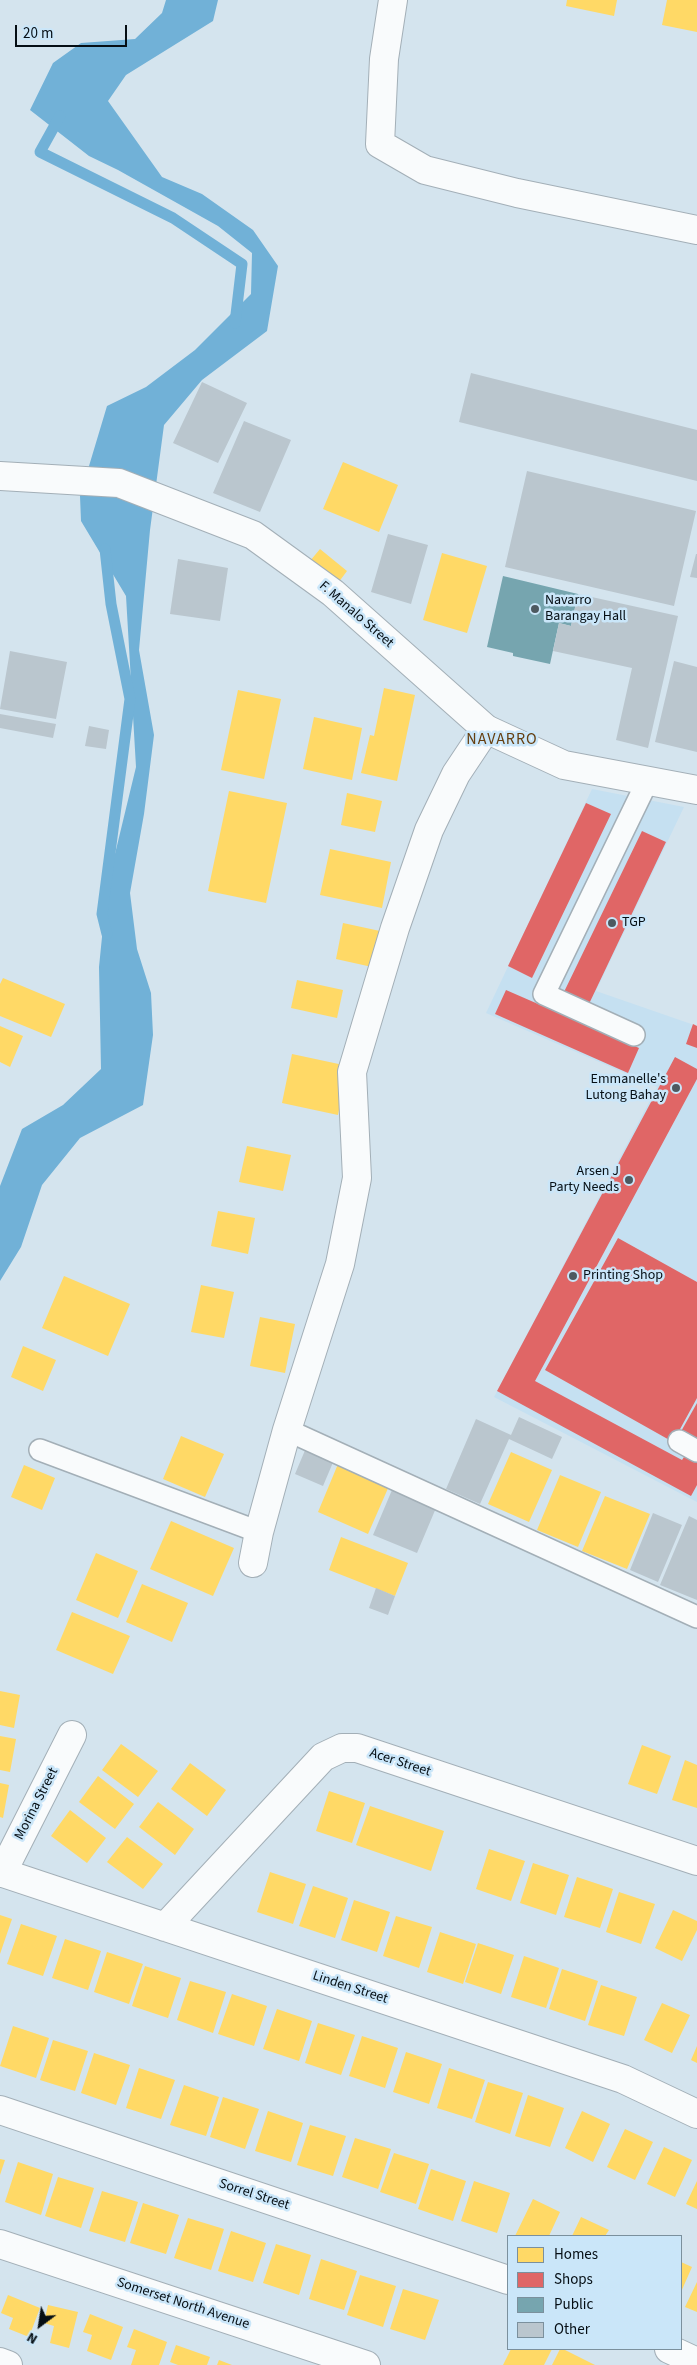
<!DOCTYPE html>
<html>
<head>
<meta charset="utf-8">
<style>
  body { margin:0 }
  #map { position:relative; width:697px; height:2365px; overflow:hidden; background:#d4e4ee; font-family:"Source Sans 3",sans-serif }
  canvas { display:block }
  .legend { position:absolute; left:507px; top:2235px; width:175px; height:115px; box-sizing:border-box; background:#cae6f9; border:1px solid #7b909d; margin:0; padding:6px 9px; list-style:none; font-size:15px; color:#050e14 }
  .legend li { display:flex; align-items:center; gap:10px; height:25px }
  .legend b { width:25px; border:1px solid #7b909d }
  .north { position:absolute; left:15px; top:2300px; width:50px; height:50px; -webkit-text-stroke:4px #cae6f9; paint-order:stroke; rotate:211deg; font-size:14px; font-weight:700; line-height:20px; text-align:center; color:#050e14 }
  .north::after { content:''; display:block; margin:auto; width:18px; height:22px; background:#050e14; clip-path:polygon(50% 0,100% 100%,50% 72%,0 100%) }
  .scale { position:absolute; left:15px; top:25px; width:112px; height:22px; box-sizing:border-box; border:2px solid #050e14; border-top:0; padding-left:6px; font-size:15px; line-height:18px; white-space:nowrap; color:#050e14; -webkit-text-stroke:4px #cae6f9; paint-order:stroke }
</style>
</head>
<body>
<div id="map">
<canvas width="697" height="2365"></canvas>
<ul class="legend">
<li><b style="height:14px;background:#ffd966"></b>Homes</li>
<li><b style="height:14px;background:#e06666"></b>Shops</li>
<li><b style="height:14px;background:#76a5af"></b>Public</li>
<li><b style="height:14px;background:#bac6ce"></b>Other</li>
</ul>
<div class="north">N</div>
<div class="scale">20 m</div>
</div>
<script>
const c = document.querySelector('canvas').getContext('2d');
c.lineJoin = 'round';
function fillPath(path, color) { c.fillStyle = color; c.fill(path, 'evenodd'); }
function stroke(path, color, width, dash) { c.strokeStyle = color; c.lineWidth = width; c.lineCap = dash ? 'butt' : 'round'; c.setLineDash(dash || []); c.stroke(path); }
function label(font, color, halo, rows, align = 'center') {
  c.font = font + ' "Source Sans 3",sans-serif'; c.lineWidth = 5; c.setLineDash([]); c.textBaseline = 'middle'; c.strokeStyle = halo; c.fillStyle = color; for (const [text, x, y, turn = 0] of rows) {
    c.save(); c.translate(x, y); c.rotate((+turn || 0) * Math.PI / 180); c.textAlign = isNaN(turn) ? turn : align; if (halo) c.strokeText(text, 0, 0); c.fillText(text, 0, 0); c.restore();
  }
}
const built = new Path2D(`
  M592,789l92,18 -88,184 101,35v476l-203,-105 163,-310 -171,-74z`);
const water = new Path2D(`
  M166,0h52l-5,21 -87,54 -18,26 54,76 40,17 51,36 25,36 -11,65 -65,49 -38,45 -14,105 -11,120 15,85 -10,79 -14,79 7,56 14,44 2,42 -10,70 -63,33 -38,47 -21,62 -21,34v-95l22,-57 41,-24 38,-36 -2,-102 8,-80 29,-120 -10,-171 -45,-75 -1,-25 27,-90 39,-19 49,-37 56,-56 1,-41 -34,-27 -100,-56 -29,-14 -59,-46 23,-47 28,-20 54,-4 27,-26z`);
const homes = new Path2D(`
  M567,0h50l-3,16 -48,-10z
  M667,0h30v32l-35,-7z
  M343,462l55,23 -19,47 -56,-23z
  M320,549l27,22 -9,12 -28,-22z
  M442,553l45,13 -20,67 -44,-13z
  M384,688l31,7 -18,86 -36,-8 9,-38 4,1z
  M238,690l43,9 -17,80 -43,-9z
  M314,717l48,11 -10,52 -49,-11z
  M229,791l58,12 -21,100 -58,-12z
  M347,793l35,8 -7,31 -34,-7z
  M330,849l61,13 -9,46 -62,-13z
  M343,923l37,8 -8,36 -36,-8z
  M3,978l62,26 -14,33 -51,-21v-32z
  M297,980l46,10 -6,28 -46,-10z
  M0,1026l23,10 -13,31 -10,-5z
  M292,1054l56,12 -10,49 -56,-12z
  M247,1146l44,9 -8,36 -44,-9z
  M218,1211l37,7 -7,36 -37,-8z
  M64,1276l66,28 -22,52 -66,-28z
  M201,1285l33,7 -10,46 -33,-6z
  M260,1317l35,7 -10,49 -35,-7z
  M23,1346l33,14 -13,31 -32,-14z
  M181,1436l43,18 -19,43 -42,-18z
  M511,1452l41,18 -23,52 -41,-18z
  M338,1464l51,22 -21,48 -50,-22z
  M24,1465l31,13 -13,32 -31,-13z
  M560,1475l41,17 -23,55 -41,-17z
  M605,1496l45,18 -23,55 -45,-18z
  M171,1521l63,27 -21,48 -63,-27z
  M341,1537l67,26 -13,33 -66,-26z
  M96,1553l42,18 -20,47 -42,-18z
  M142,1584l46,19 -16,39 -46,-20z
  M72,1612l58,24 -17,38 -57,-24z
  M0,1691l20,4 -6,33 -14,-3z
  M0,1736l16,3 -6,33 -10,-2z
  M121,1744l37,27 -20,26 -36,-27z
  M642,1745l29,11 -14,38 -29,-10z
  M685,1760l12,5v43l-25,-8z
  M190,1763l36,27 -19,26 -36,-27z
  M98,1776l36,28 -19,25 -36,-27z
  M0,1783l9,2 -6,33 -3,-1z
  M329,1791l36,12 -13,40 -36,-12z
  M158,1802l36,27 -19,26 -36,-28z
  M370,1806l74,25 -13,40 -75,-26z
  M70,1810l36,28 -19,25 -36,-27z
  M127,1837l36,27 -20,25 -36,-27z
  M489,1849l36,12 -14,40 -35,-12z
  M533,1863l36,12 -13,40 -36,-12z
  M270,1872l36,12 -13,40 -36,-12z
  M577,1877l36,12 -13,39 -36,-11z
  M313,1886l35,12 -13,40 -36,-12z
  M619,1892l36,12 -14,40 -35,-12z
  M354,1900l36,12 -13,40 -36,-12z
  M673,1910l24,11v9l-15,31 -27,-13z
  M0,1915l12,4 -12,35z
  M396,1916l36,11 -13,41 -36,-12z
  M21,1924l36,12 -14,40 -36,-12z
  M440,1932l36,12 -13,40 -36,-12z
  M65,1939l36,12 -13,39 -36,-12z
  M478,1943l36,12 -13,39 -36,-12z
  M107,1952l36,12 -14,40 -35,-12z
  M524,1956l35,12 -13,40 -35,-11z
  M145,1966l36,12 -13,40 -36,-12z
  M562,1969l36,12 -13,40 -36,-12z
  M190,1981l36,11 -13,41 -36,-13z
  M601,1985l36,12 -13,39 -36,-11z
  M232,1994l35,12 -13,40 -36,-12z
  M662,2003l28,12 -18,38 -28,-13z
  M277,2009l35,12 -13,40 -36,-12z
  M318,2023l37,12 -14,40 -36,-12z
  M13,2026l36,12 -13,40 -36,-12z
  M362,2036l36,12 -13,40 -36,-12z
  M53,2040l35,11 -13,40 -35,-11z
  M697,2046v17l-6,-3z
  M406,2052l36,12 -13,40 -36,-12z
  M94,2053l36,12 -14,40 -35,-12z
  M139,2068l36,12 -14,39 -35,-11z
  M449,2068l36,12 -13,39 -35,-11z
  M488,2082l35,11 -13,41 -35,-12z
  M184,2085l35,12 -13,39 -36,-11z
  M528,2095l36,13 -14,39 -35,-11z
  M223,2097l36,12 -14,40 -35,-12z
  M268,2111l35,12 -12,39 -36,-11z
  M582,2111l28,13 -17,38 -28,-14z
  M310,2125l36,11 -13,40 -36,-11z
  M625,2129l28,13 -18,38 -28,-13z
  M355,2138l36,11 -13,40 -36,-12z
  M664,2147l28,13 -17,37 -28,-13z
  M394,2153l35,11 -13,40 -36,-12z
  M0,2159l5,1 -5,15z
  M18,2162l35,12 -12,41 -36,-13z
  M431,2169l35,12 -13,40 -35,-12z
  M58,2177l36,11 -13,40 -36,-12z
  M474,2181l36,12 -13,40 -36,-12z
  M697,2181v28l-11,-5z
  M102,2191l36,11 -13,40 -36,-11z
  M533,2199l27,13 -11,24h-34z
  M143,2203l36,12 -13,39 -36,-11z
  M581,2217l28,13 -4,6h-33z
  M188,2218l36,11 -13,41 -37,-12z
  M231,2231l35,12 -13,39 -35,-11z
  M276,2244l35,11 -12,40 -36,-12z
  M321,2259l36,12 -13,39 -35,-11z
  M681,2262l11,5 -11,25z
  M360,2275l36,11 -13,41 -36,-12z
  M697,2282v30l-12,-5z
  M403,2289l36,11 -14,40 -35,-11z
  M8,2295l32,13 -11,29 -20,-8 4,-11 -12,-5z
  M48,2305l30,7 -9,36 -19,-5 4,-17 -10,-3z
  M90,2314l33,13 -12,33 -24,-9 5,-16 -9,-3z
  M134,2329l33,13 -8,23h-28l5,-15 -9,-3z
  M176,2345l34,12 -3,8h-29l-8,-3z
  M511,2349h41l-8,16h-41z
  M560,2349h3l32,16h-43z
  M219,2360l13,5h-15z`);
const shops = new Path2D(`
  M586,803l25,11 -79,164 -24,-12z
  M642,831l24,11 -78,164 -25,-12z
  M506,990l133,58 -11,25 -133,-59z
  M693,1024l4,2v22l-11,-4z
  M675,1057l22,12v10l-162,302 147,79 4,-6 11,7v24l-6,11 -194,-105z
  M618,1238l79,44v116l-24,44 -128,-72z
  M697,1403v42l-18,-10z`);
const public = new Path2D(`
  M503,576l75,18 -7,32 -12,-3 -9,41 -37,-8v-3l-26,-6z`);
const stream = new Path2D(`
  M60,116l-20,36 133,66 69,46 -7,59
  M105,549l6,55 19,95 -28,215 5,20`);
const building = new Path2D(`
  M471,373l226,57v51l-238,-59z
  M202,382l45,21 -29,60 -45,-20z
  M244,421l47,19 -31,72 -47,-19z
  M527,471l169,40 -22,95 -169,-39z
  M388,534l40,11 -17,59 -40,-12z
  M696,554h1v24l-7,-1z
  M178,559l50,9 -8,53 -50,-7z
  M578,594l100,22 -30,132 -32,-8 16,-72 -79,-17 6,-28 12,3z
  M10,651l57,11 -11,57 -56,-10z
  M674,661l23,6v85l-42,-10z
  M0,714l56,10 -3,14 -53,-10z
  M89,726l20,4 -3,19 -21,-3z
  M519,1417l43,20 -10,22 -43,-20 -29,65 -34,-15 30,-70 35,16z
  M306,1448l28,12 -11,26 -28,-12z
  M392,1490l44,18 -19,45 -44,-18z
  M653,1513l29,12 -24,57 -28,-12z
  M689,1516l8,4v80l-37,-15z
  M376,1588l19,8 -7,19 -19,-7z`);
const service = new Path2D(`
  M634,1035l-90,-41 104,-214
  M287,1430l410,187
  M679,1441l18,10
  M40,1450l219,82`);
const minor = new Path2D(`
  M393,0l-9,59 -4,85 45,26 92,23 180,37
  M253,1563l6,-31 28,-102 53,-166 17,-86 -5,-106 43,-144 34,-98 27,-56 30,-45
  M0,1872l623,207 74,35
  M2,1873l70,-138
  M165,1927l158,-170 19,-9h15l340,113
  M0,2110l508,170
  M0,2244l366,121
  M669,2349l28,13
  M0,2362l8,3`);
const tertiary = new Path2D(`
  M0,476l119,7 134,52 80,58 153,136 78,36 133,25`);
const markers = [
  [535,609,5,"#4d5960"],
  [612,923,5,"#4d5960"],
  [676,1088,5,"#4d5960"],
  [629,1180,5,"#4d5960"],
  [573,1276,5,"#4d5960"]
];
const poiNames = [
  ["Navarro",545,601],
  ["Barangay Hall",545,617],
  ["TGP",622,923],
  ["Emmanelle's",666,1080,"right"],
  ["Lutong Bahay",666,1096,"right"],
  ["Arsen J",619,1172,"right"],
  ["Party Needs",619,1188,"right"],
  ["Printing Shop",583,1276]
];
const streetNames = [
  ["F. Manalo Street",356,615,41],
  ["Acer Street",400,1763,18],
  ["Morina Street",37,1804,-63],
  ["Linden Street",350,1988,18],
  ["Sorrel Street",254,2195,18],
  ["Somerset North Avenue",183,2304,18]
];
const quarterNames = [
  ["NAVARRO",502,740]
];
fillPath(built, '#c5e0f1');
fillPath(water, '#71b1d7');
fillPath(homes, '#ffd966');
fillPath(shops, '#e06666');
fillPath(public, '#76a5af');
stroke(stream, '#71b1d7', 11);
fillPath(building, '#bac6ce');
stroke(service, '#a3afb7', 24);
stroke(minor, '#a3afb7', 30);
stroke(tertiary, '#a3afb7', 30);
stroke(service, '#f9fbfc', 21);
stroke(minor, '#f9fbfc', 28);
stroke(tertiary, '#f9fbfc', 28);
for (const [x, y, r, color] of markers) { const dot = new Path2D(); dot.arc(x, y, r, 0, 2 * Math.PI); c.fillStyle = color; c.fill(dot); stroke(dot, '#cae6f9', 2); }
label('14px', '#050e14', '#cae6f9', poiNames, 'left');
label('14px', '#050e14', '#cae6f9', streetNames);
c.letterSpacing = '1px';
label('16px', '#653e0f', '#cae6f9', quarterNames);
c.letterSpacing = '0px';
</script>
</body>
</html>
